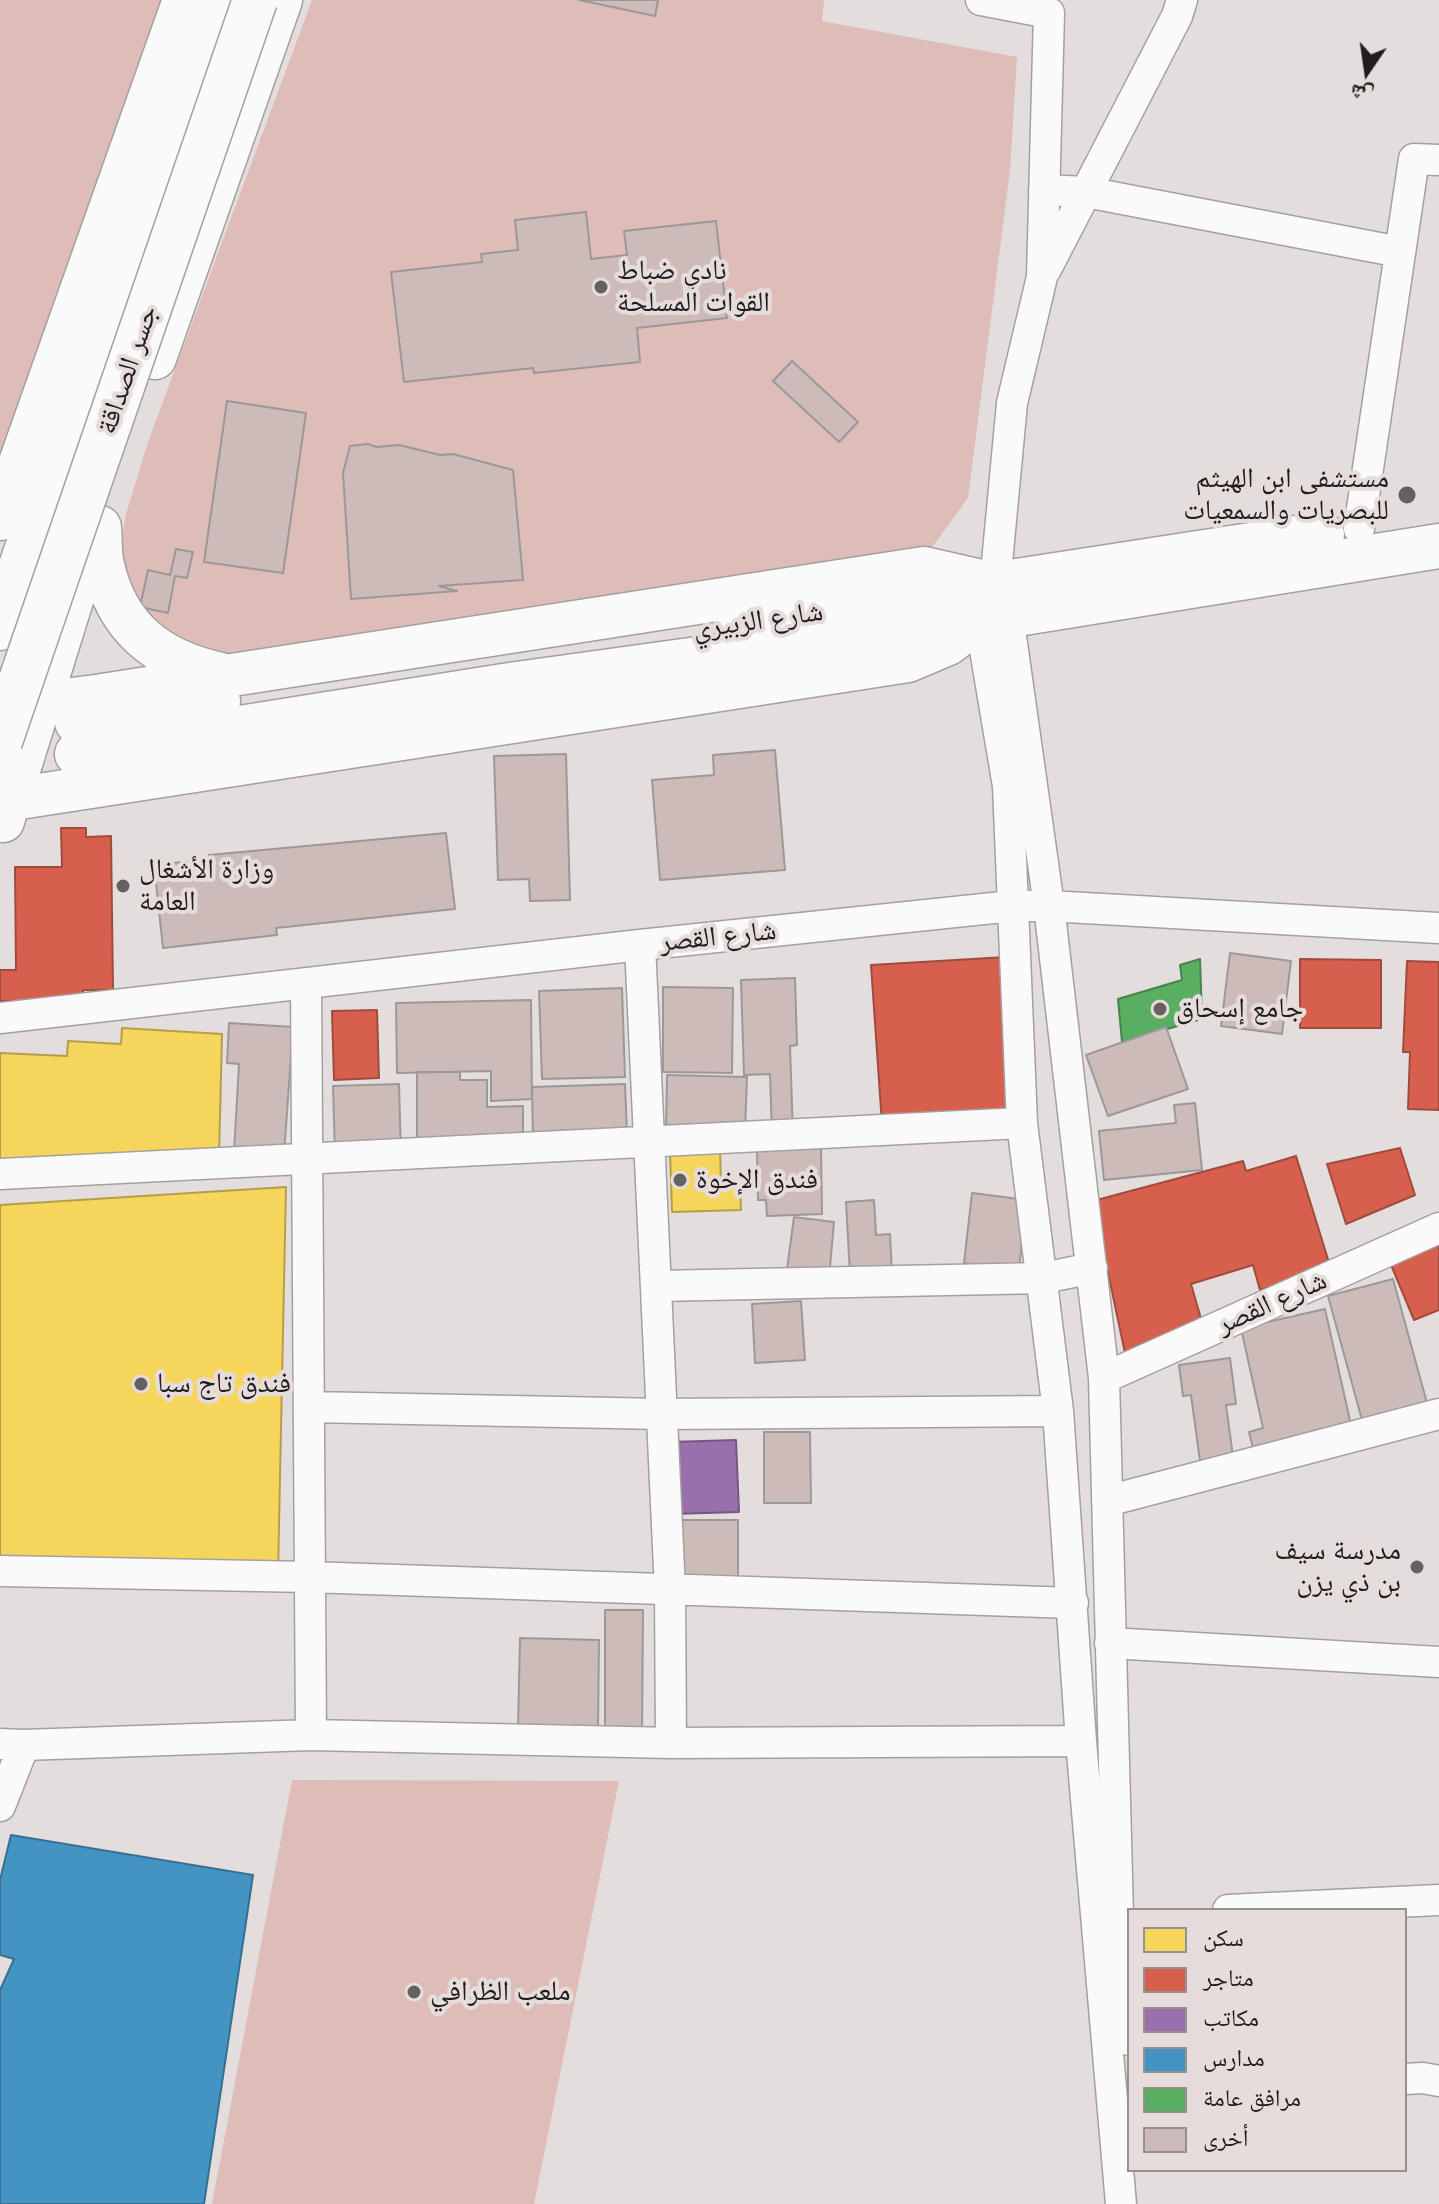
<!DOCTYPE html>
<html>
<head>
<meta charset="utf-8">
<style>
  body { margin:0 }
  #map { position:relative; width:1439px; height:2204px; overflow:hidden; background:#e3dedd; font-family:"Open Sans","Noto Naskh Arabic",sans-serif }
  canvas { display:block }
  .legend { position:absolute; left:1127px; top:1908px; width:280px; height:264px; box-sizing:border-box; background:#e5dcdb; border:2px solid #96908f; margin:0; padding:10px 14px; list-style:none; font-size:24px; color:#201d1d }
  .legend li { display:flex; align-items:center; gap:16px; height:40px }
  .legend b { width:40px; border:2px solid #96908f }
  .north { position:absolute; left:1327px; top:32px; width:80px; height:80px; -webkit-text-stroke:6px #e5dcdb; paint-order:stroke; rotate:193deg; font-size:22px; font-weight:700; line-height:32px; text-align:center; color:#201d1d }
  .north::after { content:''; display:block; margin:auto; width:28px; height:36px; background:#201d1d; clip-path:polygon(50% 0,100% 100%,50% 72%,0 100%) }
</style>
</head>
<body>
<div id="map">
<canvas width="1439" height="2204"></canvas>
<ul class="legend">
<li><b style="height:22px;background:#f6d55c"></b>سكن</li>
<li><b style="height:22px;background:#d6604d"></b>متاجر</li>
<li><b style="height:22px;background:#9970ab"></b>مكاتب</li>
<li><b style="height:22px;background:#4393c3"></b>مدارس</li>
<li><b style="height:22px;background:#5aae61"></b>مرافق عامة</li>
<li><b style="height:22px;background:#ccbbb9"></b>أخرى</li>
</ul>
<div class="north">ش</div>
</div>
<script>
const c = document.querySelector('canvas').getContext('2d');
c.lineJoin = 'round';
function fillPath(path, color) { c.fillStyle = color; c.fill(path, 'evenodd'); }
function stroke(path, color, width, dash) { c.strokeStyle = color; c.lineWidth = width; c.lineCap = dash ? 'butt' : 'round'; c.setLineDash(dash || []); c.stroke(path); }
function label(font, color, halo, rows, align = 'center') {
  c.font = font + ' "Open Sans","Noto Naskh Arabic",sans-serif'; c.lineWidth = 8; c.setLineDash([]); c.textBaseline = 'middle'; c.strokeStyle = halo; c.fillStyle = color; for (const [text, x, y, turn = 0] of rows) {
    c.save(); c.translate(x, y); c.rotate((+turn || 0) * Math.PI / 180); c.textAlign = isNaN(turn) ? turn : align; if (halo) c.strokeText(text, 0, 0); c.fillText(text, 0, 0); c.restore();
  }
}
const green = new Path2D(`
  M0,0h170l-170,478z
  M312,0h512l-2,21 195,36 -7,113 -42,328 -38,52 -634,98 -101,10 -39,-19 -39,-69 9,-56 22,-72z
  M292,1780l327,1 -85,423h-322z`);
const homes = new Path2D(`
  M122,1028l100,6 -3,124 -219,7v-112l67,3 1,-15 53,3z
  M720,1150l1,35 19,-1 1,26 -69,2 -2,-61z
  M286,1187l-8,387 -278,-11v-358z`);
const shops = new Path2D(`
  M61,828h25v9l25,-1 2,154h-30v11h-83v-31h16l-1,-103h47z
  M1006,957l12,158 -136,9 -11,-159z
  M1300,959l81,1v68h-81z
  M1407,961l32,1v148l-31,-1 2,-57h-7z
  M377,1010l2,68 -45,2 -2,-69z
  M1400,1148l15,47 -69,29 -19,-60z
  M1296,1156l35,113 -71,21 -7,-25 -62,19 13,45 -79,24 -32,-152 150,-40 3,10z
  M1439,1231v79l-25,10 -25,-60z`);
const offices = new Path2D(`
  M736,1440l3,72 -67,2 -2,-72z`);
const schools = new Path2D(`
  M11,1835l242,40 -49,329h-204v-214l14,-31 -14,-4v-75z`);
const public = new Path2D(`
  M1200,959l2,60 -80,23 -4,-43 64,-19 -2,-15z`);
const building = new Path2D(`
  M579,0h79l-3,16z
  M586,212l5,47 36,-4 -3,-24 92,-10 11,97 -90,10 3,34 -106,11 -1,-5 -129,14 -13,-110 91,-10 -1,-8 37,-4 -3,-30z
  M792,361l66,61 -19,20 -66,-61z
  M227,401l79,12 -23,160 -79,-11z
  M368,444l9,3 22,-2 41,10 13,-1 60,16 10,110 -84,6 18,5 -106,8 -8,-126 7,-27z
  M176,549l17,3 -6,26 -12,-2 -7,37 -28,-6 8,-37 22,5z
  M775,750l10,120 -125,10 -8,-100 62,-5 -1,-20z
  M566,754l4,146 -40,1 -1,-22 -31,1 -4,-124z
  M446,833l9,76 -179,19 1,7 -114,13 -9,-83 37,-4 2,19 19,-2 -3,-23z
  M1230,953l61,8 -9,73 -61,-8z
  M795,978l2,67 -7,1 3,88h-21l-2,-60 -26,1 -3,-95z
  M663,987l70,1 -1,85 -69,-1z
  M622,988l3,89 -83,2 -3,-88z
  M531,1000l1,99 -41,2v-30l-94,2 -1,-70z
  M229,1023l64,4 -9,128 -50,-3 5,-88 -12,-1z
  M1166,1027l22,62 -80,27 -22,-61z
  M417,1072h43v8h27v27l36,-1v34h-106z
  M667,1075l80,2 -2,53 -79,2z
  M399,1084l2,69 -66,3 -2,-70z
  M625,1084l2,49 -94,10 -1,-56z
  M1195,1103l7,67 -98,10 -5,-49 77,-8 -2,-18z
  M821,1146l1,68 -55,2 -1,-16h-8l-1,-52z
  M972,1193l55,7 -8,69 -55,-6z
  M874,1200l2,35 14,-1 2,39 -42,2 -4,-73z
  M794,1217l40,5 -5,56 -43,-1z
  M1393,1279l34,124 -65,17 -34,-124z
  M801,1301l4,59 -50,3 -3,-59z
  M1325,1309l26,116 -98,23 -4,-16 14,-4 -22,-100z
  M1230,1358l6,46 -10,1 8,59 -33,4 -10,-73 -8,1 -4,-31z
  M764,1432h46l1,71h-47z
  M674,1520h64v67h-65z
  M605,1610h38l-1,124 -37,-1z
  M520,1638l79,2 -1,91 -80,-2z`);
const street = new Path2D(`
  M981,0l68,13 -7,264 -30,126 -17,181
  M1044,190l42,2 314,60
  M1046,269l131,-253 5,-16
  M1359,529l55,-370 25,1
  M1008,615l41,291 55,472 14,538 11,124
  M980,620l28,166 14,337 36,288 23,330 40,463
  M640,945l30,645 1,153
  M306,983l5,752
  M0,1018l640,-73 372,-39h37l390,22
  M0,1174l1022,-51
  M657,1286l387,-8 48,-10
  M1104,1378l335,-150
  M310,1407l353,7 395,-3
  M1107,1501l332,-87
  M0,1571l309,6 764,26
  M1110,1643l329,19
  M0,1744l24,1 287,-10 360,8 410,-2
  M0,1806l24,-61
  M1228,1910l211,-10
  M1405,2079l18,-1 16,3`);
const secondary = new Path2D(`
  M155,358l126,-358
  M0,519l184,-519
  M100,527c1,12 0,26 3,38 14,64 56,96 118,109
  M0,708l96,-12 828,-128 70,16
  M0,801l908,-140 40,-17 32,-24
  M3,821l85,-272`);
const primary = new Path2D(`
  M738,624l584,-90
  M0,628l214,-628
  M77,722l141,-21
  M77,754l433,-69 470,-65 459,-74`);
const primaryBridge = new Path2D(`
  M0,741l255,-741`);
const markers = [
  [601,287,8,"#646160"],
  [1407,495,10,"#646160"],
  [123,886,8,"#646160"],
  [1160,1009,8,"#646160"],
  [680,1180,8,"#646160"],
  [141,1384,8,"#646160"],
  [1417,1567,8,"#646160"],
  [414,1992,8,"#646160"]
];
const poiNames = [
  ["نادي ضباط",617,271],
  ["القوات المسلحة",617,303],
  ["مستشفى ابن الهيثم",1389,479,"right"],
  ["للبصريات والسمعيات",1389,511,"right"],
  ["وزارة الأشغال",139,870],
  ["العامة",139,902],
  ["جامع إسحاق",1176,1009],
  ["فندق الإخوة",696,1180],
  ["فندق تاج سبا",157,1384],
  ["مدرسة سيف",1401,1551,"right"],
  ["بن ذي يزن",1401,1583,"right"],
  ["ملعب الظرافي",430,1992]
];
const streetNames = [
  ["جسر الصداقة",128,370,-71],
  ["شارع الزبيري",758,621,-8],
  ["شارع القصر",718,937,-6],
  ["شارع القصر",1272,1303,-24]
];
fillPath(green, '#debcb8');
fillPath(homes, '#f6d55c');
stroke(homes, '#b69e49', 2);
fillPath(shops, '#d6604d');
stroke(shops, '#9f4c3f', 2);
fillPath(offices, '#9970ab');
stroke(offices, '#755780', 2);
fillPath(schools, '#4393c3');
stroke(schools, '#387091', 2);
fillPath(public, '#5aae61');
stroke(public, '#49824d', 2);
fillPath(building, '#ccbbb9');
stroke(building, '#9c9897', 2);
stroke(street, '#a4a09f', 33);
stroke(secondary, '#a4a09f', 45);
stroke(primary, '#a4a09f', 47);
stroke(street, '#fbfafa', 30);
stroke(secondary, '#fbfafa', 42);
stroke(primary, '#fbfafa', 44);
stroke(primaryBridge, '#a4a09f', 47, []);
stroke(primaryBridge, '#fbfafa', 44);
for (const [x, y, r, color] of markers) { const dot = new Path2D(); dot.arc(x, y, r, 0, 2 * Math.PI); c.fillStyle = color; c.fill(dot); stroke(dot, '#e5dcdb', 3); }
label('28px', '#201d1d', '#e5dcdb', poiNames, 'left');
label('28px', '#201d1d', '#e5dcdb', streetNames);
</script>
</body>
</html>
